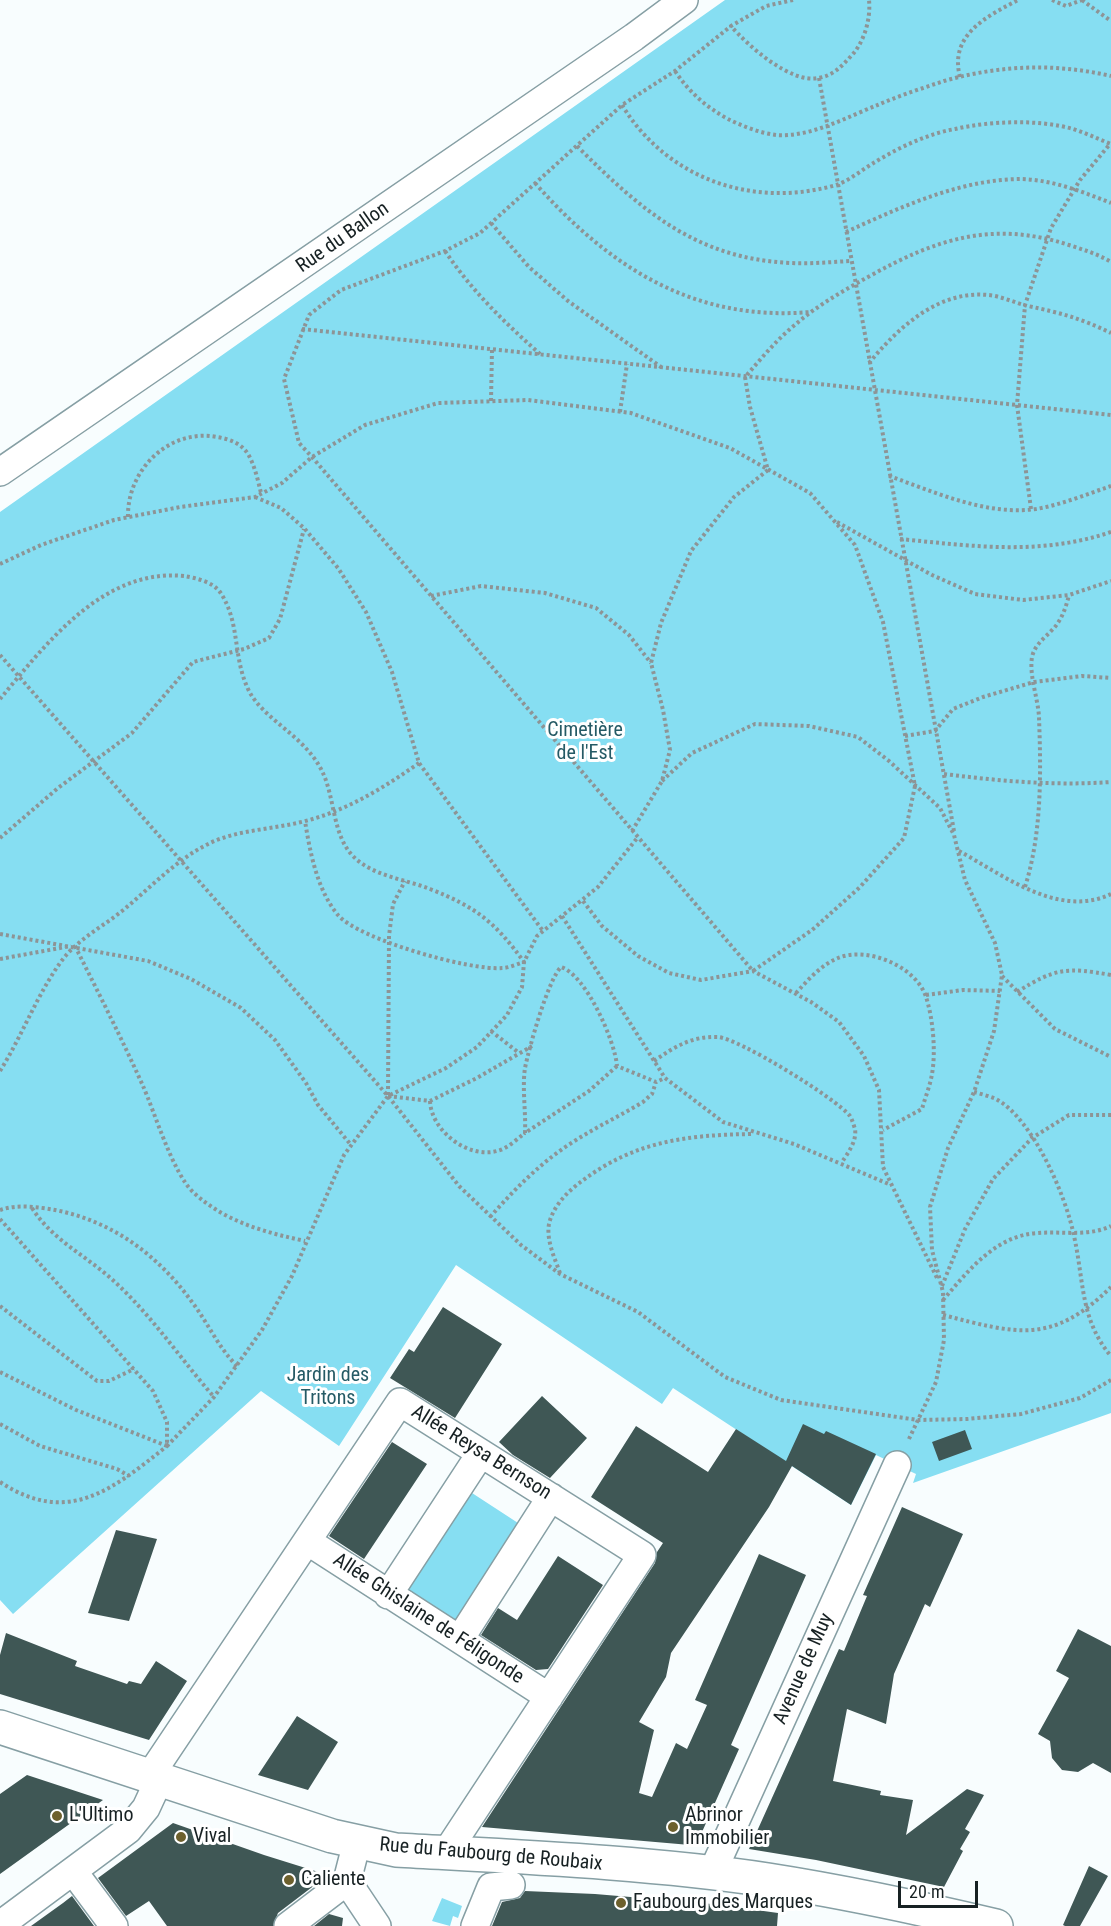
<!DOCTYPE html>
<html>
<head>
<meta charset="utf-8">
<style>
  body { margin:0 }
  #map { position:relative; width:1111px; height:1926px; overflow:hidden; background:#f8fdfe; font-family:"Roboto Condensed",sans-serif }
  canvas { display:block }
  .scale { position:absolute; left:898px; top:1881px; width:80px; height:27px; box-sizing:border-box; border:3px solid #172123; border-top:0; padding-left:8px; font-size:18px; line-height:21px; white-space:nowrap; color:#172123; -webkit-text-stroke:4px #fff; paint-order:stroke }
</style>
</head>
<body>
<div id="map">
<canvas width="1111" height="1926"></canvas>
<div class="scale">20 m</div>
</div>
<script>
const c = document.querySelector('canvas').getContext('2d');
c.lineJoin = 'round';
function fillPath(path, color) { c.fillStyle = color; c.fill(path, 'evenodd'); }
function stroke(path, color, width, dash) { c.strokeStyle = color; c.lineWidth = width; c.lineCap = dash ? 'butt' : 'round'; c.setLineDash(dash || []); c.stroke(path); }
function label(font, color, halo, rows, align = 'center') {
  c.font = font + ' "Roboto Condensed",sans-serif'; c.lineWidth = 6; c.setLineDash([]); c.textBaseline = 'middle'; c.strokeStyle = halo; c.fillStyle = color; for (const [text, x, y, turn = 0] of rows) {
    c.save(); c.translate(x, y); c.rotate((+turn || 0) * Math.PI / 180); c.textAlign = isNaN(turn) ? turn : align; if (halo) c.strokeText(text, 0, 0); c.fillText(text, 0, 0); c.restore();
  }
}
const green = new Path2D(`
  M725,0h386v1413l-198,70 3,-9 -40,-19 -25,50 -178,-117 -11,16 -206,-139 -117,181 -78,-55 -248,223 -13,-14v-1088z
  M449,1478l89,58 -68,106 -88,-57z
  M442,1898l20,8 -4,12 -5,-2 -3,10 -18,-5z`);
const building = new Path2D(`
  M443,1307l59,37 -47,74 -65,-40 19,-29 5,3z
  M542,1396l45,42 -37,40 -37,-23 -14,-13z
  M803,1424l21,10 2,-3 50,23 -25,51 -59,-39 -23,41 -98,146 -5,24 -27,45 15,8 -15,63 13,4 24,-54 11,6 20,-44 -12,-5 64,-146 47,21 -75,170 8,4 -41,92 -8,4 -208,-18 173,-264 2,-11 6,-9 -72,-46 45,-71 72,46 28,-43 50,32z
  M965,1430l7,19 -33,12 -7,-19z
  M392,1442l35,22 -63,95 -35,-23z
  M902,1507l61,27 -33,73 -5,-3 -31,70 -8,50 -39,-15 -14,72 48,10 -1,4 33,5 -7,35 61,-46 17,6 -19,34 5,3 -10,17 3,2 -19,36 -128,-27 -67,-11 90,-200 5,2 23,-55 -4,-1z
  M116,1530l41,9 -28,82 -41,-8z
  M558,1556l45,29 -55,84 -12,1 -55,-35 17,-27 19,12z
  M1078,1629l33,17v127l-18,-10 -15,9 -16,-2 -10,-12 -2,-17 -12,-7 31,-56 -13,-7z
  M6,1633l71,28 -2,5 52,18 2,-3 12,3 15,-23 31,20 -38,59 -149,-46v-39z
  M297,1716l41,26 -30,48 -50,-15z
  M27,1775l76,25 -103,74v-80z
  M173,1823l91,32 64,20 -50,38 -5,13h-106l-18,-25 -23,15 -28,-38z
  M1089,1866l19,10 -28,50h-15l-2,-1z
  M525,1891l70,3 118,10 65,9 -1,13h-285l10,-24 18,-4z
  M72,1896l22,30h-63l32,-23z
  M329,1914l14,4 -1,8h-28z`);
const path = new Path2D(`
  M793,0l-27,6 -35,20c16,19 60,58 87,52 15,-2 24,-12 34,-23 12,-13 19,-36 17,-55
  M1052,0l14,6 16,-6
  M1082,0l29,21
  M675,71c14,21 31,36 53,48 14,7 32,14 48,16 34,3 73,-19 104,-31 21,-9 43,-16 64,-23 56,-16 111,-18 167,-5
  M960,77c-11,-42 26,-60 58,-77
  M819,78l135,753
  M622,105c45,74 131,104 214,80 13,-4 27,-16 39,-23 25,-15 52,-28 80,-33 35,-8 83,-10 118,0 13,4 25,10 38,15
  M577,146c64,64 119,113 214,117 20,1 40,-1 60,-2
  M535,183c74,84 159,139 275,129
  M491,223l38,44 39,34 93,66
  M846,232c55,-25 115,-53 176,-53 31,1 61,13 89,24
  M445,251c27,40 59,71 95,103
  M302,329l809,86
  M869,363c29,-35 69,-73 119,-68 13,1 27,8 40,11 33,7 52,12 83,27
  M491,401l1,-52
  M620,412l7,-48
  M889,476c46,16 97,40 147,33 25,-4 51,-15 75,-23
  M255,497l26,11 23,20 34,40 28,44 26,60 27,91 124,168
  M1031,509l-14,-104 8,-100 26,-77 29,-48 30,-36
  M128,517c-1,-47 41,-89 89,-80 12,2 24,6 31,17 7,12 10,27 13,39
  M837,522l95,53 43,19 48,6 46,-5 42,-14
  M900,539c73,7 140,17 211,-7
  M0,564l41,-19 73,-25 66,-13 75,-10 27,-14 30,-26 53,-32 73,-22 90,-3 103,13 99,35 80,45 45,52 28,77 32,164 -11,52 -44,49 -48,43 -59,41 -441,-514 -13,-14 -15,-64 25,-64 32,-25 104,-39 35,-18 142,-128 53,-34 56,-45
  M431,596l50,-10 64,7 51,15 33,27 22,28
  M0,655l388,441 71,90 62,59 39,29 78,38 87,65 56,23 137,20 49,-1 54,-5 59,-16 31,-18
  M0,699c46,-55 103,-131 184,-123 12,2 29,6 36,16 21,31 12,65 29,99 15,29 56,45 73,80 13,26 10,62 30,84 19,21 53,24 78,34 46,18 65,33 94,73 -7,2 -15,6 -22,6 -32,3 -144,-29 -164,-53 -21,-25 -28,-63 -33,-94
  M905,736l30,-5 18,-22 30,-12 51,-15 48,-6 29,2
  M944,774c56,7 110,12 167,8
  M662,781l30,-28 63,-29 54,2 49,11 31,24 51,47 14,27 11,45 30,63 7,32 -8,56 -20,61 -26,56 -18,59 2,43 11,42 1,48 -8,42 -28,59
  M632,831l30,-50 8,-31 -7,-40 -12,-47 10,-40 30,-72 43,-54 34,-27 -18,-63 -5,-30c16,-18 32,-38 51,-53 22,-19 47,-33 72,-47 68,-38 124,-57 201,-32 15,5 29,9 42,17
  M0,838l58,-50 74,-55 61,-71 51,-13 25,-11 11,-19 24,-90
  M959,851c44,24 100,68 152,43
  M1025,887c17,-54 16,-115 14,-170 -1,-19 -10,-41 -7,-60 3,-13 13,-19 22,-29 8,-9 12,-21 15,-33
  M583,901l19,25 36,30 31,17 32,7 52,-9 58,31 28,20 25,34 15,34 4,77 54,111
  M562,916l103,162 58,44 71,22 97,41
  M0,934l148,27 43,18 50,29 34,32 31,43 12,22 33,40
  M75,946c23,46 47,93 68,140 12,27 30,88 51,107 32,29 70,39 111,48
  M0,959l71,-13
  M1002,976l53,53 56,28
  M1017,992c38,-24 50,-25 94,-17
  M796,993c12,-13 25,-28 42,-35 29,-12 78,8 88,39 7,21 10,55 6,77 -2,12 -7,24 -10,35l-39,21
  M926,995l37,-5 37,1
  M491,1031l28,22
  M654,1061c20,-14 38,-25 63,-24 20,0 120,62 133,79 2,3 4,10 5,13 2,12 -7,24 -13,33
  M617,1066l-28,25 -64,42c1,-21 -3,-45 0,-65 4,-20 23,-88 36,-101 25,8 54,74 56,99l39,16 9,-4
  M0,1071c22,-35 36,-74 60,-108 16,-23 41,-35 62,-52 31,-25 58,-56 95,-71 26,-10 54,-11 80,-17 46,-10 85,-34 122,-60
  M974,1092c7,2 15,4 22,7 37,20 70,97 78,137 10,44 6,84 37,120
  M388,1095l1,-159 4,-32 12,-23
  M388,1096l42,5 47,-23 55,-32
  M430,1101c1,29 37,58 67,50 10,-2 20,-12 28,-18
  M32,1208c19,30 49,45 75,67 41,35 72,82 107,122
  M0,1210c17,-6 38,-3 55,0 57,11 103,45 137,92 16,21 26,45 45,64
  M490,1217c25,-28 51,-55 83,-75 23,-15 47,-26 70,-40l9,-8 4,-12
  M0,1219l153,172 14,31v24l47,-49 48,-67 30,-54 52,-121 44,-59 58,-28 31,-21 30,-32 15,-28 2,-25 13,-26 61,-49 40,-50
  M560,1273c-5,-14 -14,-33 -11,-49 4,-18 19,-33 33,-43 53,-40 105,-46 170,-47
  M942,1286l23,-57 28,-50 39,-41 37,-23h42
  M943,1300c26,-30 53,-65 95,-67 24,-2 50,4 73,-7
  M0,1306l97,75h12l25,-12
  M943,1315c74,19 109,30 168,-28
  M0,1372l76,38 91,36
  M0,1424l40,22 77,23 12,7
  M0,1482c68,45 113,7 167,-36`);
const minor = new Path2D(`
  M0,472l634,-435 50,-37
  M307,1541l242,156
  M388,1595l93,-142
  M460,1639l91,-142
  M149,1777l251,-375 242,153 -196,298
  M357,1842l-10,39 30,45
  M73,1871l41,55
  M712,1873l185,-408
  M0,1925l128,-95 18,-22 13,-28
  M288,1926l59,-45
  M475,1926l16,-39 20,-2`);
const major = new Path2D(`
  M0,1727l332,109 64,14c124,7 250,12 372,30 77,12 152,28 228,46`);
const markers = [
  [57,1816,6,"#6d602d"],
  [673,1827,6,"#6d602d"],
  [181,1837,6,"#6d602d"],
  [289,1880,6,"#6d602d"],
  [621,1903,6,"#6d602d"]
];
const streetNames = [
  ["Rue du Ballon",343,238,-35],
  ["Allée Reysa Bernson",481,1453,32],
  ["Allée Ghislaine de Féligonde",428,1619,33],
  ["Avenue de Muy",804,1669,-66],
  ["Rue du Faubourg de Roubaix",491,1855,5]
];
const parkNames = [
  ["Cimetière",585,731],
  ["de l'Est",585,754],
  ["Jardin des",328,1376],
  ["Tritons",328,1399]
];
const poiNames = [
  ["L'Ultimo",69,1816],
  ["Abrinor",685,1816],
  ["Immobilier",685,1839],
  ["Vival",193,1837],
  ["Caliente",301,1880],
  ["Faubourg des Marques",633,1903]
];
fillPath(green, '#86def2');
fillPath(building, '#3f5755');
stroke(minor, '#869fa4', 30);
stroke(major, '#869fa4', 36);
stroke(path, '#8d9496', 4, [3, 3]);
stroke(minor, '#fff', 27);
stroke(major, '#fff', 33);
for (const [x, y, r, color] of markers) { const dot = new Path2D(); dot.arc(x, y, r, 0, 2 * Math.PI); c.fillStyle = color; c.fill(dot); stroke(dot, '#fff', 2); }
label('20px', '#172123', '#fff', streetNames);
label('20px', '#255a65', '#fff', parkNames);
label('20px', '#172123', '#fff', poiNames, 'left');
</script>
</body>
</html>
